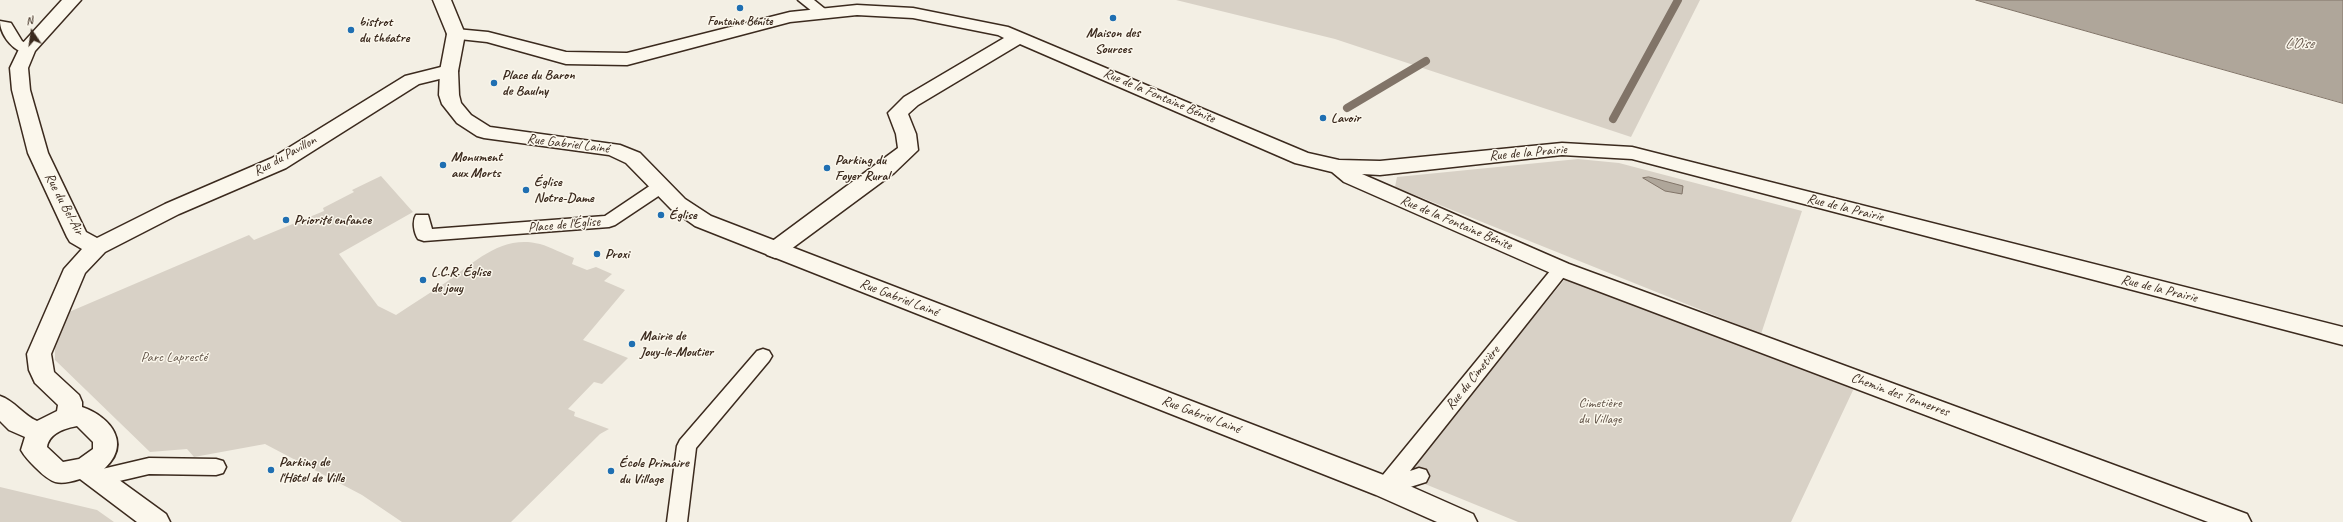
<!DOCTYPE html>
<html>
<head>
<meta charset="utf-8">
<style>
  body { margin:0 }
  #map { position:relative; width:2343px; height:522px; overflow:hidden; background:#f3efe4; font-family:Caveat,sans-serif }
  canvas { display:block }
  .north { position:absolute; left:12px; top:12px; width:40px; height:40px; -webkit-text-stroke:3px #fbf7ec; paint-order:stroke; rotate:347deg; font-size:11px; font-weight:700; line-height:16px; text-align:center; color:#3b2a1e }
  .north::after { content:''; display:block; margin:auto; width:14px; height:18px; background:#3b2a1e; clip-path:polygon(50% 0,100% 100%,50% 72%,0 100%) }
</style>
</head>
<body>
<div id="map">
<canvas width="2343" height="522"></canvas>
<div class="north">N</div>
</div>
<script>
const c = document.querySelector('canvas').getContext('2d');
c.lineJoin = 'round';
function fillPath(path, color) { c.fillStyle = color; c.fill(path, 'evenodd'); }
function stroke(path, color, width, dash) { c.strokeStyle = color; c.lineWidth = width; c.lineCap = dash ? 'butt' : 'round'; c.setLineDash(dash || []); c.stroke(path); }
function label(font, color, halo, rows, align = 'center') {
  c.font = font + ' Caveat,sans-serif'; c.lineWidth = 3; c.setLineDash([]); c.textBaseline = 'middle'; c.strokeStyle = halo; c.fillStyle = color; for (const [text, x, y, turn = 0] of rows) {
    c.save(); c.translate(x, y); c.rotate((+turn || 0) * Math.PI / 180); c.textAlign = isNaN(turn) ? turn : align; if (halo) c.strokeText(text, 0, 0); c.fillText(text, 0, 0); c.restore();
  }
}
const green = new Path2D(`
  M1176,0h524l-69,137 -296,-98z
  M1578,159l41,4 183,48 -41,123 -366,-147 2,-10z
  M381,176l32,36 -74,42 39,52 18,9c16,-11 33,-21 49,-32 29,-20 56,-49 95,-39 11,3 23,10 34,14l-2,6 15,6 9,-3 16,7 -8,7 21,9 -42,50 45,18 -26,26 -8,-2 -26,27 7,3 -1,4 35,13 -9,5 -89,88h-109l-40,-27 -97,-51 -71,13 -7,-8 -37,3 -95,-92v-23l14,-25 180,-77 5,5 70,-29 -1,-3 31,-16 -2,-2z
  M1565,279l290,107 -64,136h-273l-93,-38 -15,-16z
  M0,487l97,23 17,12h-114z`);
const water = new Path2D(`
  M1976,0h367v103z
  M1649,177l34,9 -1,8 -17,-3 -22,-13z`);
const stream = new Path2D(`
  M1347,108l79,-47
  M1613,119l65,-119`);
const service = new Path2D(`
  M798,0h16l16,13 -7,4 -5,-1z
  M0,21l11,2 11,18 12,8 -2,3c-17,4 -32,-17 -32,-31z
  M660,182l6,1 2,4 -2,4 -51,34 -6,2 -185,14 -6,-2c-4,-6 -6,-18 -2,-24h12l4,14 173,-13 49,-33z
  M1561,263l6,2 3,4 -3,4 -157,198 9,-3 7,2 3,6 -3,6 -41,13 -7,-2 -3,-6 3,-6 177,-216z
  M763,349l6,2 3,5 -3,5 -73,87 -9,74h-20l10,-76 3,-6 77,-89z
  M149,458l67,1 7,2 3,6 -3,6 -7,2 -67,-1 -51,12 -7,-2 -3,-6 3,-6 7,-2z`);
const minor = new Path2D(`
  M62,0h19l-46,51 -7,17 2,22 18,63 38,79 11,6 68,-34 107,-46 133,-82 44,-11 7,2 2,4 -2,4 -37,9 -133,84 -107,46 -74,38 -20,21 -34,81 3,18 25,23 3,7v5c29,10 50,37 22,62l62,45 4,8h-33l-57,-43c-22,7 -28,5 -45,-12 -5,-5 -10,-10 -14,-17l4,-13 -16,-7 -9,-9v-25c15,5 23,19 37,25l20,-10 1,-6 -23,-22 -6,-13 -2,-16 37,-85 18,-20 -12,-7 -3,-5 -39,-84 -16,-63 -2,-22 11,-23zM77,426l16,16v7l-14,10 -16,3 -16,-15c2,-14 19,-19 30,-21z
  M857,5l56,3 95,19 300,126 31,7 41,1 182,-18 70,4 711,180v18l-711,-186 -70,-4 -182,20 -18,-1 207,90 678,250 4,8h-43l-655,-248 -209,-92 -12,-10 -37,-9 -275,-119 -102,61 -10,9 8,20 2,16 -24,23 -111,82 -8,3 -8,-3 -3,-5 3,-5 131,-97 -2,-14 -8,-21 16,-16 100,-59 -6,-3 -85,-17 -56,-3 -67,7 -163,43 -61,-1 -79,-22 -37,-4 -3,-4 3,-4 6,-1 32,3 78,20 61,1 163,-41z`);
const tertiary = new Path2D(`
  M433,0h18l14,34 -7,37 1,24 2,8 10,12 19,12 130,18 20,8 45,46 26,17 683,263 79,35 4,8h-40l-61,-27 -681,-269 -24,-17 -45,-46 -17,-8 -125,-17 -7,-2 -20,-13 -15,-19 -3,-9 1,-24 7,-37z`);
const markers = [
  [740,8,4,"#1f6fb2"],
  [1113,18,4,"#1f6fb2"],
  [351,30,4,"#1f6fb2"],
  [494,83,4,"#1f6fb2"],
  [1323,118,4,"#1f6fb2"],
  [443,165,4,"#1f6fb2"],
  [827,168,4,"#1f6fb2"],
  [526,190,4,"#1f6fb2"],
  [661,215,4,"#1f6fb2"],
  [286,220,4,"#1f6fb2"],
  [597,254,4,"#1f6fb2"],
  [423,280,4,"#1f6fb2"],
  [632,344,4,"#1f6fb2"],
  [271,470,4,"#1f6fb2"],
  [611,471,4,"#1f6fb2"]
];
const farPoinames = [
  ["Fontaine Bénite",740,22]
];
const poiNames = [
  ["bistrot",359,22],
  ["du théatre",359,38],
  ["Maison des",1113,33,"center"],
  ["Sources",1113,49,"center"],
  ["Place du Baron",502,75],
  ["de Baulny",502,91],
  ["Lavoir",1331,118],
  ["Monument",451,157],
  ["aux Morts",451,173],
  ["Parking du",835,160],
  ["Foyer Rural",835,176],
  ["Église",534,182],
  ["Notre-Dame",534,198],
  ["Église",669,215],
  ["Priorité enfance",294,220],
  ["Proxi",605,254],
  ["L.C.R. Église",431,272],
  ["de jouy",431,288],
  ["Mairie de",640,336],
  ["Jouy-le-Moutier",640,352],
  ["Parking de",279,462],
  ["l'Hôtel de Ville",279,478],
  ["École Primaire",619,463],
  ["du Village",619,479]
];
const streetNames = [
  ["Rue de la Fontaine Bénite",1159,96,23],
  ["Rue Gabriel Lainé",568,144,7],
  ["Rue de la Prairie",1528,153,-5],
  ["Rue du Pavillon",285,156,-29],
  ["Rue du Bel-Air",64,204,62],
  ["Rue de la Prairie",1845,208,14],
  ["Rue de la Fontaine Bénite",1456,223,23],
  ["Place de l'Église",564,225,-5],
  ["Rue de la Prairie",2159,289,14],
  ["Rue Gabriel Lainé",899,298,21],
  ["Rue du Cimetière",1473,378,-51],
  ["Chemin des Tonnerres",1900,395,20],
  ["Rue Gabriel Lainé",1201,415,21]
];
const parkNames = [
  ["Parc Lapresté",174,357],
  ["Cimetière",1600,403],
  ["du Village",1600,419]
];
const waterNames = [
  ["L’Oise",2299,44]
];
fillPath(green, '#d8d1c6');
fillPath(water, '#afa69a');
stroke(water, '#817468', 1);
stroke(stream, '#817468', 8);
stroke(service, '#3b2a1e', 3);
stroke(minor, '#3b2a1e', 3);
stroke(tertiary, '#3b2a1e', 3);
fillPath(service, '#fbf7ec');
fillPath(minor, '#fbf7ec');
fillPath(tertiary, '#fbf7ec');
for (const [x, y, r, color] of markers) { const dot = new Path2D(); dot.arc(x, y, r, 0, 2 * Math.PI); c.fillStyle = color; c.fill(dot); stroke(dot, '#fbf7ec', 1.5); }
label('bold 12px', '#3b2a1e', '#fbf7ec', farPoinames);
label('bold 14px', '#3b2a1e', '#fbf7ec', poiNames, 'left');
label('14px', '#3b2a1e', '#fbf7ec', streetNames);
label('14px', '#625448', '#fbf7ec', parkNames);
label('italic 15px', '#645549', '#fbf7ec', waterNames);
</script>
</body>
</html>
